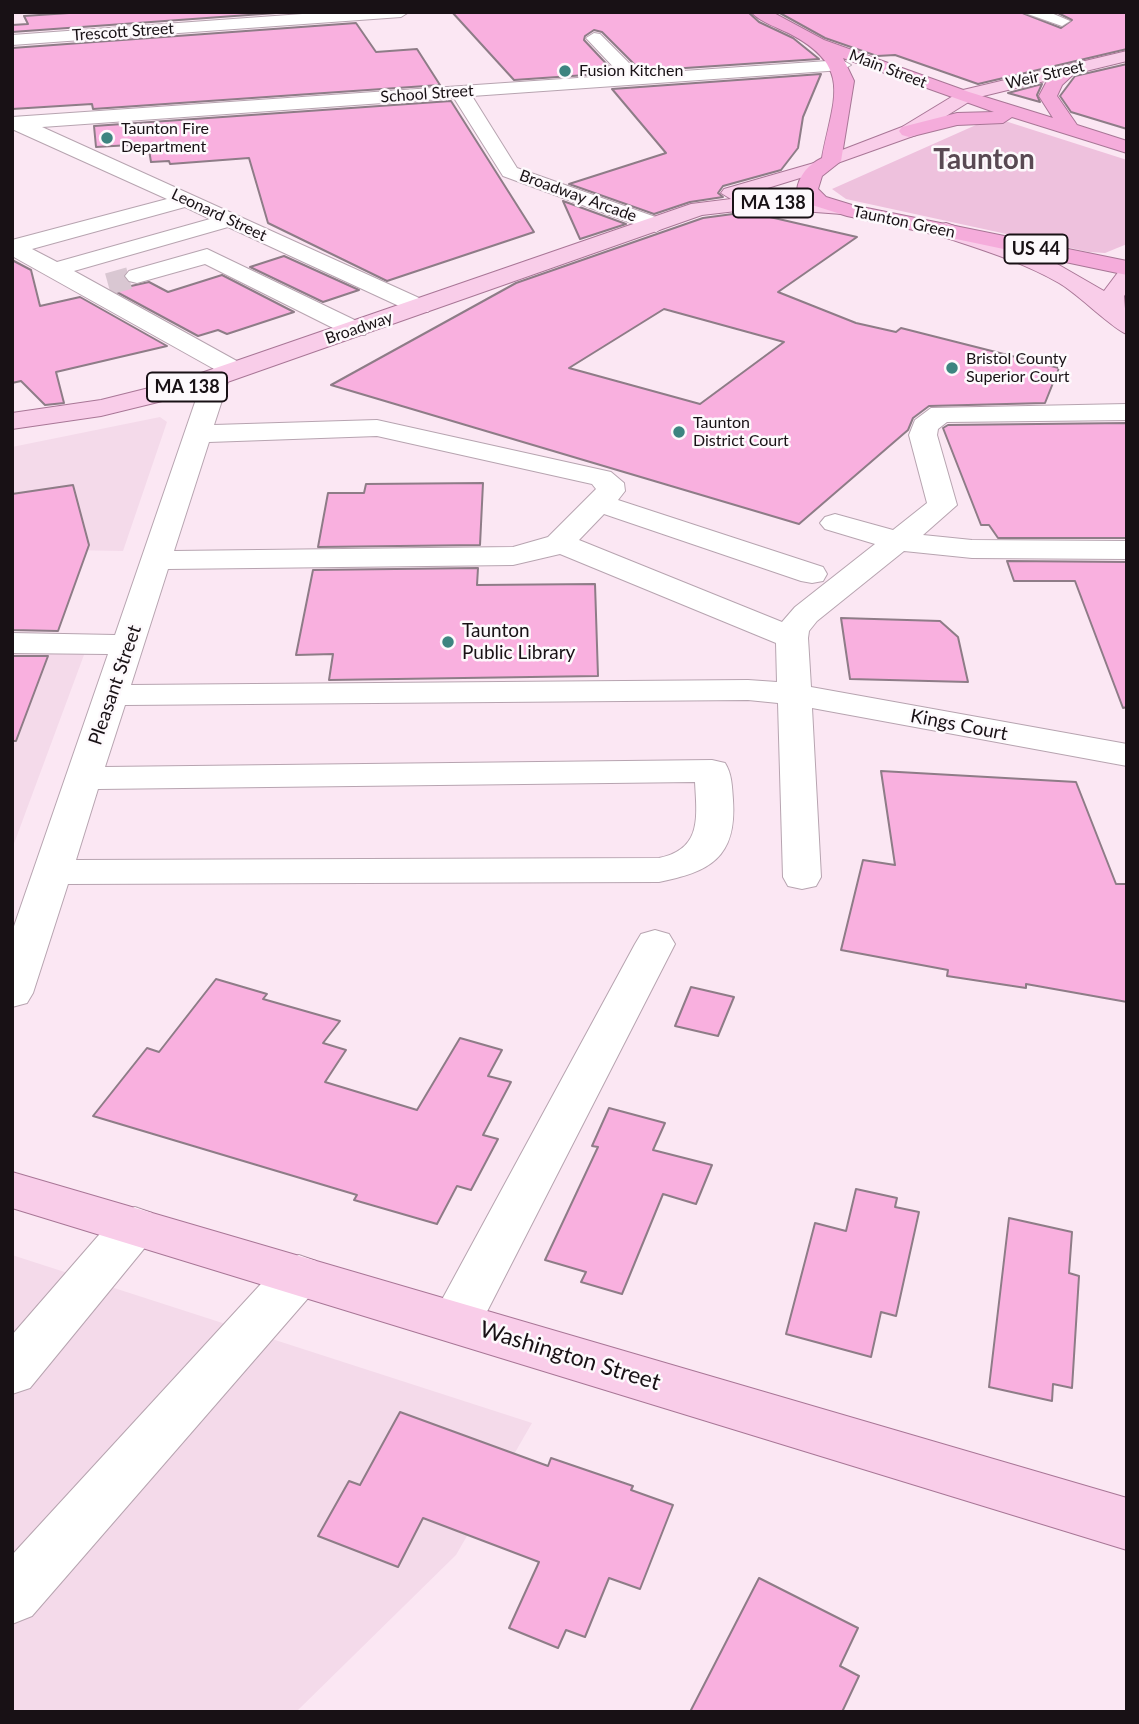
<!DOCTYPE html>
<html>
<head>
<meta charset="utf-8">
<style>
  body { margin:0 }
  #map { position:relative; width:1139px; height:1724px; overflow:hidden; background:#fbe7f3; font-family:Lato,sans-serif }
  canvas { display:block }
  .frame { position:absolute; inset:0; border:14px solid #181115; pointer-events:none }
</style>
</head>
<body>
<div id="map">
<canvas width="1139" height="1724"></canvas>
<div class="frame"></div>
</div>
<script>
const c = document.querySelector('canvas').getContext('2d');
c.lineJoin = 'round';
function fillPath(path, color) { c.fillStyle = color; c.fill(path, 'evenodd'); }
function stroke(path, color, width, dash) { c.strokeStyle = color; c.lineWidth = width; c.lineCap = dash ? 'butt' : 'round'; c.setLineDash(dash || []); c.stroke(path); }
function label(font, color, halo, rows, align = 'center') {
  c.font = font + ' Lato,sans-serif'; c.lineWidth = 5; c.setLineDash([]); c.textBaseline = 'middle'; c.strokeStyle = halo; c.fillStyle = color; for (const [text, x, y, turn = 0] of rows) {
    c.save(); c.translate(x, y); c.rotate((+turn || 0) * Math.PI / 180); c.textAlign = isNaN(turn) ? turn : align; if (halo) c.strokeText(text, 0, 0); c.fillText(text, 0, 0); c.restore();
  }
}
const built = new Path2D(`
  M160,417l7,5 -44,129 -111,-2v-102z
  M12,635l79,1 -79,213z
  M12,1255l520,168 -76,132 -160,157h-284z`);
const green = new Path2D(`
  M985,121h20l122,39v84l-22,9 -16,-1 -243,-53 -14,-10z`);
const building = new Path2D(`
  M84,12h206l-278,20v-7l16,-1 -4,-8z
  M452,12h296l11,10 34,16 26,21 -178,12 -39,-39 -8,-2 -9,6 -1,4 31,33 -101,7z
  M778,12h242l41,16 11,-8 -16,-8h71v37l-149,35 -83,-29 -18,1 -52,-18z
  M356,23l20,29 41,-3 23,36 -347,24 -1,-5 -80,5v-61z
  M1127,64v65l-56,-17 -11,-16 15,-20z
  M821,74l-18,43 -5,31 -17,22 -58,16 -5,7 5,4 -33,5 -36,12 -85,-30 97,-31 -54,-64z
  M1042,84l-5,11 3,7 -32,-9z
  M451,101l83,131 -147,49 -119,-58 -19,-65 -79,6 -1,-3 -18,1 -3,-18 -52,3 -2,-21z
  M563,201l63,23 -46,15z
  M748,212l109,25 -79,55 78,31 40,9 5,-4 158,40 -14,35 -116,3 -16,12 -5,12 -109,94 -468,-139 185,-102 187,-65zM664,309l120,33 -84,62 -131,-36z
  M284,256l75,34 -36,12 -73,-35z
  M12,260l19,10 9,36 40,-9 87,49 -111,26 8,31 -19,2 -24,-24 -9,2z
  M222,275l72,37 -67,22 -9,-4 -20,6 -85,-46 36,-8 19,10z
  M1127,423v115h-129l-9,-13h-8l-38,-97 5,-3z
  M483,483l-3,62 -162,2 10,-54h36l2,-9z
  M73,485l16,60 -31,86 -46,-1v-136z
  M1007,561l120,1v145l-4,1 -48,-127h-61z
  M478,568l-1,17 118,-1 3,92 -269,4 4,-26 -37,1 17,-85z
  M841,618l99,3 18,16 10,45 -118,-3z
  M12,656h36l-32,85h-4z
  M881,771l195,11 40,102h11v118l-101,-18v4l-79,-12 1,-6 -107,-20 22,-90 32,5z
  M216,979l51,15 -4,5 77,22 -17,22 23,7 -21,32 92,28 43,-72 42,12 -14,26 23,6 -28,53 15,4 -27,51 -14,-4 -20,38 -83,-24 3,-5 -264,-79 54,-68 12,4z
  M691,987l43,10 -16,39 -43,-10z
  M609,1108l56,15 -12,27 59,15 -16,39 -33,-10 -41,100 -41,-12 5,-10 -41,-12 53,-113 -6,-1z
  M856,1189l41,9 -2,9 24,5 -23,104 -15,-4 -10,45 -85,-23 29,-111 31,8z
  M1009,1218l63,14 -3,41 10,3 -7,112 -19,-4 -1,17 -63,-14z
  M400,1412l148,54 3,-8 82,28 -2,4 42,15 -33,84 -31,-11 -24,59 -19,-7 -8,18 -49,-20 30,-66 -116,-44 -25,49 -80,-31 31,-55 11,4z
  M759,1578l99,50 -18,38 19,10 -17,36h-152z`);
const minorTunnel = new Path2D(`
  M108,284l29,-8`);
const minor = new Path2D(`
  M330,12h79l-8,5 -389,28v-10z
  M1022,12h27l21,9 -8,5z
  M594,33l6,1 40,40 202,-14 9,5 -9,5 -370,26 45,72 147,52 3,5 -11,7 -153,-56 -49,-78 -412,29 386,175 4,5 -4,5h-16l-184,-85 -154,44 170,94 4,5 -4,5 -14,1 -16,49 163,-5 234,52 13,11 1,8 -7,9 205,67 4,7 -4,7 -11,2 -11,-2 -197,-67 -25,26 203,82 13,-15 80,-63 -50,-15 -5,-6 5,-6 10,-3 58,16 34,-27 -18,-68 6,-15 16,-12 196,-4v16l-180,2 -9,7 -1,6 20,70 -34,30 49,5 155,1v18l-155,-1 -68,-7 -87,70 -8,10 -1,7 3,49 316,57v22l-315,-58 9,169 -5,9 -14,3 -14,-3 -5,-9 -5,-174 -30,-3 -623,5 -20,62 607,-7 13,3c7,11 7,24 8,37 4,58 -24,72 -74,82l-591,2 -35,109 -6,10 -15,4v-75l96,-278 -96,-1v-20l103,2 89,-259 10,-7 -202,-113v-16l155,-41 -155,-70v-12l609,-42 -35,-37zM185,207l25,12 -153,43 -25,-13zM377,436l215,48 4,5 -48,48 -35,10 -339,4 35,-109zM560,554l216,89 1,39 -29,-2 -617,5 37,-116 345,-4zM695,782c2,36 7,67 -36,76l-583,2 22,-71z
  M207,249l158,76 3,5 -3,5h-18l-142,-71 -68,19 -8,-2 -4,-5 4,-5z
  M655,930l14,4 6,10 -201,393 -18,6 -18,-6 -7,-15 7,-15 197,-363 6,-10z
  M135,1207l17,6 7,13 -7,13 -122,149 -18,6v-59l106,-122z
  M299,1255l17,6 8,14 -8,14 -284,327 -20,8v-69l270,-294z`);
const major = new Path2D(`
  M1127,51v10l-152,37 -59,37 -87,31 -3,4 -94,29 30,-3 85,8 11,6 -3,5 -93,-7 -60,7 -503,177 -98,24 -89,13v-16l89,-13 80,-20 510,-176 40,-5 -10,-6 3,-4 97,-28 3,-4 78,-30 61,-37z
  M946,223l106,38 52,30 15,-20 8,-2v23l-3,4 3,38c-12,-3 -50,-41 -68,-51 -38,-22 -80,-34 -121,-48l-3,-5 3,-5z
  M12,1172l1115,326v52l-1115,-342z`);
const highway = new Path2D(`
  M751,12h21l52,28 145,52 84,26 -14,-22 9,-17 15,-13h12l3,4 -16,15 -5,11 20,29 50,16v12l-115,-36 -9,6 -46,2 -48,12 -7,-2 -3,-4 3,-4 55,-14 37,-1 -151,-54 11,23 -13,80 -19,15 -4,13 8,8 26,8 275,56v14l-280,-59 -35,-11 -15,-15c2,-15 11,-25 25,-32 10,-56 32,-89 -28,-122 -14,-8 -33,-13 -43,-24z`);
const markers = [
  [565,71,7,"#3d8480"],
  [107,138,7,"#3d8480"],
  [952,368,7,"#3d8480"],
  [679,432,7,"#3d8480"],
  [448,642,7,"#3d8480"]
];
const farStreetnames = [
  ["Trescott Street",123,32,-4],
  ["Main Street",888,69,21],
  ["Weir Street",1045,75,-13],
  ["School Street",427,94,-4],
  ["Broadway Arcade",578,196,20],
  ["Leonard Street",219,215,25],
  ["Taunton Green",904,222,12],
  ["Broadway",359,328,-19]
];
const farPoinames = [
  ["Fusion Kitchen",579,71],
  ["Taunton Fire",121,129],
  ["Department",121,147],
  ["Bristol County",966,359],
  ["Superior Court",966,377],
  ["Taunton",693,423],
  ["District Court",693,441]
];
const shields = [
  [773,203,80],
  [1036,249,63],
  [187,387,80]
];
const shieldNames = [
  ["MA 138",773,203],
  ["US 44",1036,249],
  ["MA 138",187,387]
];
const poiNames = [
  ["Taunton",462,631],
  ["Public Library",462,653]
];
const streetNames = [
  ["Pleasant Street",115,685,-71],
  ["Kings Court",959,725,11]
];
const nearStreetnames = [
  ["Washington Street",570,1356,17]
];
const farTownnames = [
  ["Taunton",984,160]
];
fillPath(built, '#f4daea');
fillPath(green, '#eec1dd');
fillPath(building, '#f9b0df');
stroke(building, '#8e7c87', 2);
stroke(minorTunnel, '#d9c7d2', 22, [22, 11]);
stroke(minor, '#b7a4b0', 2);
stroke(major, '#a87696', 2);
stroke(highway, '#a87696', 2);
fillPath(minor, '#fff');
fillPath(major, '#f9cde9');
fillPath(highway, '#f5acdb');
for (const [x, y, r, color] of markers) { const dot = new Path2D(); dot.arc(x, y, r, 0, 2 * Math.PI); c.fillStyle = color; c.fill(dot); stroke(dot, '#fdf9fc', 2.5); }
label('16px', '#181115', '#fdf9fc', farStreetnames);
label('16px', '#181115', '#fdf9fc', farPoinames, 'left');
for (const [x, y, w] of shields) { const box = new Path2D(); box.roundRect(x - w / 2, y - 14.5, w, 29, 5); c.fillStyle = '#fdf9fc'; c.fill(box); stroke(box, '#181115', 2); }
label('bold 18px', '#181115', null, shieldNames);
label('19px', '#181115', '#fdf9fc', poiNames, 'left');
label('19px', '#181115', '#fdf9fc', streetNames);
label('23px', '#181115', '#fdf9fc', nearStreetnames);
label('bold 28px', '#594953', '#fdf9fc', farTownnames);
</script>
</body>
</html>
